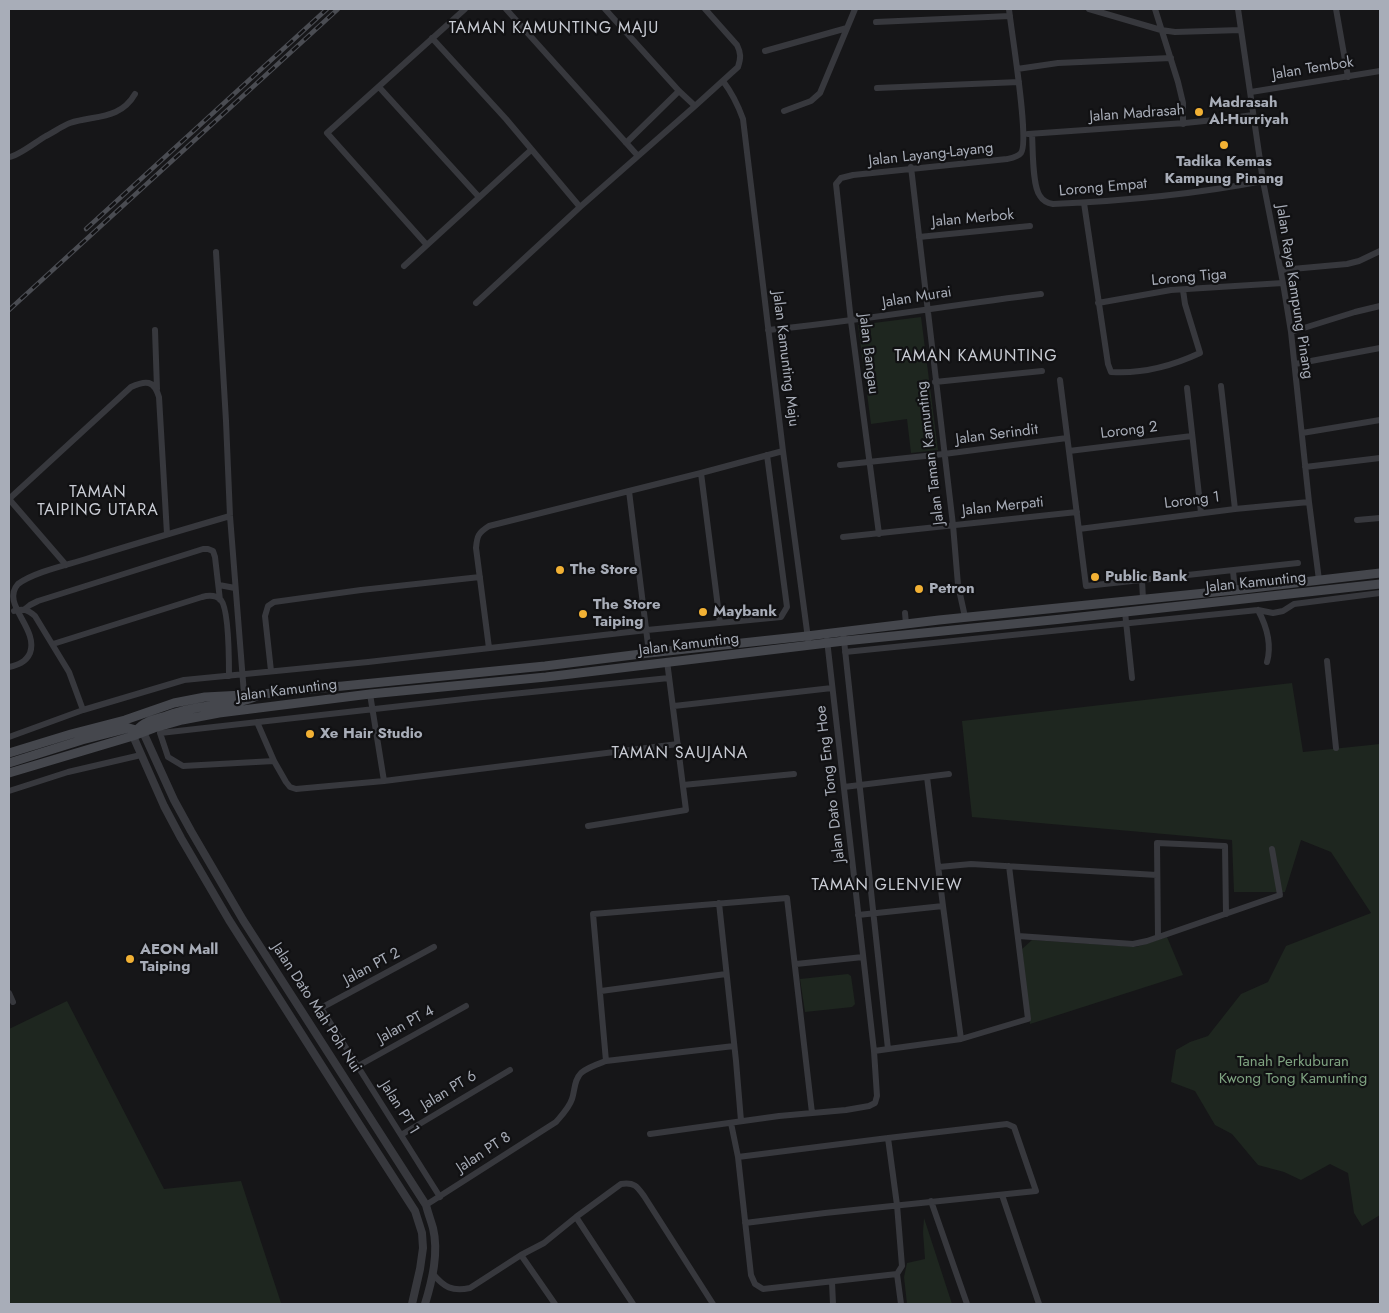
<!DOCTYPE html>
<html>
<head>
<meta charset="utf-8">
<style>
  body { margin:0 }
  #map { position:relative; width:1389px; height:1313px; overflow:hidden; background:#161618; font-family:Jost,sans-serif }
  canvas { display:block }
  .frame { position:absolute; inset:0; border:10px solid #a8adb8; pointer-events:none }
</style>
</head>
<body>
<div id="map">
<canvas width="1389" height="1313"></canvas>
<div class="frame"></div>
</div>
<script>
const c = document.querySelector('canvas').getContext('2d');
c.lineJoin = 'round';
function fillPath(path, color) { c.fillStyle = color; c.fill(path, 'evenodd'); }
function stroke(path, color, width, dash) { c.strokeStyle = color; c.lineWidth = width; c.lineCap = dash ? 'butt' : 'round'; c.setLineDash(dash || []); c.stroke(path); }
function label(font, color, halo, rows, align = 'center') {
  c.font = font + ' Jost,sans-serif'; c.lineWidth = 4.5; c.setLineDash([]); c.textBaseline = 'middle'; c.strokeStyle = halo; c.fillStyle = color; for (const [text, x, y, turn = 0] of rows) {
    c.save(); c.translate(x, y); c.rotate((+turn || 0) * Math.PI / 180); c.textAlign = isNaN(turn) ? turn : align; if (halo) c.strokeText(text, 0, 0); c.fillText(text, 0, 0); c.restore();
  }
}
const green = new Path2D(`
  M921,317l17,133 -27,3 -4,-34 -36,5 -13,-99z
  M1292,683l11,69 77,-8v471l-18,11 -8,-13 -6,-40 -18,-9 -29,16 -17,-8 -26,-7 -26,-31 -17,-9 -20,-34 -24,-9 5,-32 14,-8 18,-6 33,-42 27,-12 18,-36 85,-33 -40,-61 -30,-12 -16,52h-51l-2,-52 -260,-23 -10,-96z
  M1167,937l16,38 -153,49 -8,-75 10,-9 104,7z
  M848,974l3,2 4,28 -3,3 -47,5 -5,-33z
  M67,1001l97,188 77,-8 40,122 -37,1h-235v-275z
  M924,1218l28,86h-45l-3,-27 3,-14 18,-4 -2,-27z`);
const minor = new Path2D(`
  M506,9l132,147
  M605,9l74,82 16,15
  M1089,9l72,21 14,2 66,-2
  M1155,9l23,73 5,21v21
  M1238,9l25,172 20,102 8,49 18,170 10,78
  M1336,9l12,68
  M876,22l134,-6
  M432,38l74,81 74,88
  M765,51l82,-23
  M1017,69l41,-6 113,-5
  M723,81c9,12 15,24 20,38l40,332 26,195
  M379,87l100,110
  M877,88l142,-6
  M1251,92l129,-21
  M784,111l27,-10 9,-8 35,-84
  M1028,134l157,-11 39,-4 29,-4
  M1032,134c1,14 0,52 8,62 3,5 7,7 13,8 69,-3 143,-10 210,-23
  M626,143l53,-52
  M9,157c8,0 28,-16 37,-21 8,-4 16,-10 24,-13 25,-8 50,-3 65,-29
  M911,167l42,358 5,60 7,32
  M1084,203l24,161 3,8c30,2 61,-6 89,-19l-15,-49 -2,-14
  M919,237l111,-11
  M426,244l-99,-111 138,-124
  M216,252l10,169 4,95 14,178
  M404,266l127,-116
  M1281,270l66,-6 12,-3 21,-10
  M476,303l104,-96 115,-101 43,-39c3,-9 3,-14 -1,-22l-32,-36
  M1098,303l73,-13 112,-7
  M155,330l2,59
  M768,330c91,-9 182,-25 273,-36
  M1291,332l64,-20 25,-6
  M1295,364l85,-16
  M1060,380l26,206 212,-23
  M935,382l107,-11
  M1221,386l14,123
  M1187,388l14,125
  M1302,433l78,-13
  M1069,451l123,-15
  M840,465l104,-11 123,-16
  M1305,467l75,-9
  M701,473l19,150
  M629,491l20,162
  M9,499l122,-112c15,-7 23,-7 28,10l8,137
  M9,499l57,66
  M1357,520l23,-2
  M1079,529l156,-20 74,-7
  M879,534l-28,-213 -15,-137 5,-6 12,-3 154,-16c5,-1 11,-2 14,-6 9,-12 -10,-123 -12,-144
  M843,537l234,-25
  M1233,571l2,19
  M1142,580l1,19
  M219,585l16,3
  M25,609l5,-4 8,-4 165,-52h5l5,2 2,6 5,43
  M1258,610c8,15 14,34 9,52
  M14,611c10,-3 14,-1 21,5l34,56 14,38
  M1125,612l7,66
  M905,613l1,11
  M843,631l45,418
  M53,644l149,-47c7,-2 14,-2 19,3 8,10 8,61 8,76
  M489,648l-13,-100c1,-12 2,-15 13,-22l212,-53 82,-22
  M845,652l413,-42 15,3 10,-2 11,-7 86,-11
  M1327,661l9,87
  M9,667c9,-2 17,-5 21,-14 9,-25 -30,-49 -12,-69 16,-12 49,-19 68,-25 48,-15 96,-29 144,-43
  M271,671l-6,-55 3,-10 6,-4 87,-12 119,-13
  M370,694l14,87
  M674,706l158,-18
  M257,722l17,39 12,21 4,5 6,2 88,-8 294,-37
  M9,737l74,-27 101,-30 184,-18 279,-32 134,-13 6,-10 -20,-152
  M274,761l-91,5 -15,-9 -8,-24 313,-35 196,-20
  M927,777l16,129 18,133
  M683,785l111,-11
  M844,787l105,-13
  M9,791l59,-19 73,-17
  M588,826l98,-16 -19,-149
  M939,867l32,-3 186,11
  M719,903l17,158 5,60
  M858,915l85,-9
  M1018,936l115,8 14,-3 133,-46 -8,-46
  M1158,937l-1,-94 68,3 1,68
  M434,947l-113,61 119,189
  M796,964l67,-7
  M601,991l125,-17
  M9,993l4,9
  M734,1046l-128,15 -13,-147 194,-16 25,215
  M874,1051l87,-12 67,-20 -19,-153
  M358,1066l108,-60
  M731,1123l7,34 13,118 4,9 8,5 134,-15
  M650,1134l129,-18 67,-6 23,-4 6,-3 2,-7 -3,-45 -47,-411
  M401,1135l109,-65
  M888,1138l9,67 5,61 -5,8 4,30
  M738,1157l150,-19 119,-14 7,3 22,64 -211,22 -80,10
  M1002,1195l37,109
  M931,1201l36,103
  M426,1205l130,-83c6,-7 13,-14 16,-23 3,-9 2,-19 9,-26 7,-6 17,-9 25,-12
  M576,1217l57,87
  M521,1255l34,49
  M433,1274c11,13 19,18 37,14l51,-33 23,-12 32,-26 45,-33c13,-2 16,2 23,12l69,108
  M832,1282l1,22`);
const tertiary = new Path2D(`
  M143,732l31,68 17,31 52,89 183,285c2,8 5,16 7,23 6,25 -1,53 -8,76
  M133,736l31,70 17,32 48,82 128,201 58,90 7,22 1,15 -3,21 -8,35`);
const secondary = new Path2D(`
  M135,732c8,-10 19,-13 31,-16 14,-5 28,-8 42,-10 17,-2 34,-3 49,-10
  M9,753l62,-19 54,-14 49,-17 31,-6 57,-3 283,-28 104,-13 158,-17 132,-16 296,-30 145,-17
  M9,763l73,-23 47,-12 14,4
  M9,773l124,-37 21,-8 28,-8 37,-7 151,-19 176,-17 298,-36 218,-22 318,-35`);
const rail = new Path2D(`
  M86,229l241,-220
  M9,310l329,-301`);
const markers = [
  [1199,112,5,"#f2b134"],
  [1224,145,5,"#f2b134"],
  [560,570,5,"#f2b134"],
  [1095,577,5,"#f2b134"],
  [919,589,5,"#f2b134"],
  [703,612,5,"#f2b134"],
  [583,614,5,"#f2b134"],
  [310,734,5,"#f2b134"],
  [130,959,5,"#f2b134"]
];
const streetNames = [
  ["Jalan Tembok",1313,69,-9],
  ["Jalan Madrasah",1137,114,-4],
  ["Jalan Layang-Layang",931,155,-6],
  ["Lorong Empat",1103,188,-5],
  ["Jalan Merbok",973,219,-5],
  ["Lorong Tiga",1189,278,-5],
  ["Jalan Raya Kampung Pinang",1294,292,81],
  ["Jalan Murai",917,298,-9],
  ["Jalan Bangau",868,354,83],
  ["Jalan Kamunting Maju",785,359,83],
  ["Lorong 2",1129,431,-7],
  ["Jalan Serindit",997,435,-7],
  ["Jalan Taman Kamunting",931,453,-97],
  ["Lorong 1",1192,501,-7],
  ["Jalan Merpati",1003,507,-6],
  ["Jalan Kamunting",1256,583,-6],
  ["Jalan Kamunting",689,645,-7],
  ["Jalan Kamunting",287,691,-7],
  ["Jalan Dato Tong Eng Hoe",831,784,-97],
  ["Jalan PT 2",372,967,-28],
  ["Jalan Dato Mah Poh Nui",316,1008,57],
  ["Jalan PT 4",406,1025,-29],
  ["Jalan PT 6",449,1091,-31],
  ["Jalan PT 1",399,1108,58],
  ["Jalan PT 8",484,1153,-33]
];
const poiNames = [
  ["Madrasah",1209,103],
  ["Al-Hurriyah",1209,120],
  ["Tadika Kemas",1224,162,"center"],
  ["Kampung Pinang",1224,179,"center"],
  ["The Store",570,570],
  ["Public Bank",1105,577],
  ["Petron",929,589],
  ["The Store",593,605],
  ["Taiping",593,622],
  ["Maybank",713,612],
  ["Xe Hair Studio",320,734],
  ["AEON Mall",140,950],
  ["Taiping",140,967]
];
const parkNames = [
  ["Tanah Perkuburan",1293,1062],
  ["Kwong Tong Kamunting",1293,1079]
];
const neighbourhoodNames = [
  ["TAMAN KAMUNTING MAJU",554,29],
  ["TAMAN KAMUNTING",976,357],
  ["TAMAN",98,493],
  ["TAIPING UTARA",98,511],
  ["TAMAN SAUJANA",680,754],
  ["TAMAN GLENVIEW",887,886]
];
fillPath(green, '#1e261f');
stroke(minor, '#37383d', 6);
stroke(tertiary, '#37383d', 8);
stroke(secondary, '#45474d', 9);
stroke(rail, '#4a4c52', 4.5);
stroke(rail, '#111113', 2.5, [8]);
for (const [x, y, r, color] of markers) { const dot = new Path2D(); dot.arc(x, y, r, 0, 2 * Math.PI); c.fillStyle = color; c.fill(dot); stroke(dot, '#111113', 2); }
label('15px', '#a8adb8', '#111113', streetNames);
label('bold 15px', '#a8adb8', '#111113', poiNames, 'left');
label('15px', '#7fa381', '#111113', parkNames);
c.letterSpacing = '1px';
label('16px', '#c9ccd4', '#111113', neighbourhoodNames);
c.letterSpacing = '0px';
</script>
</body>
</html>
